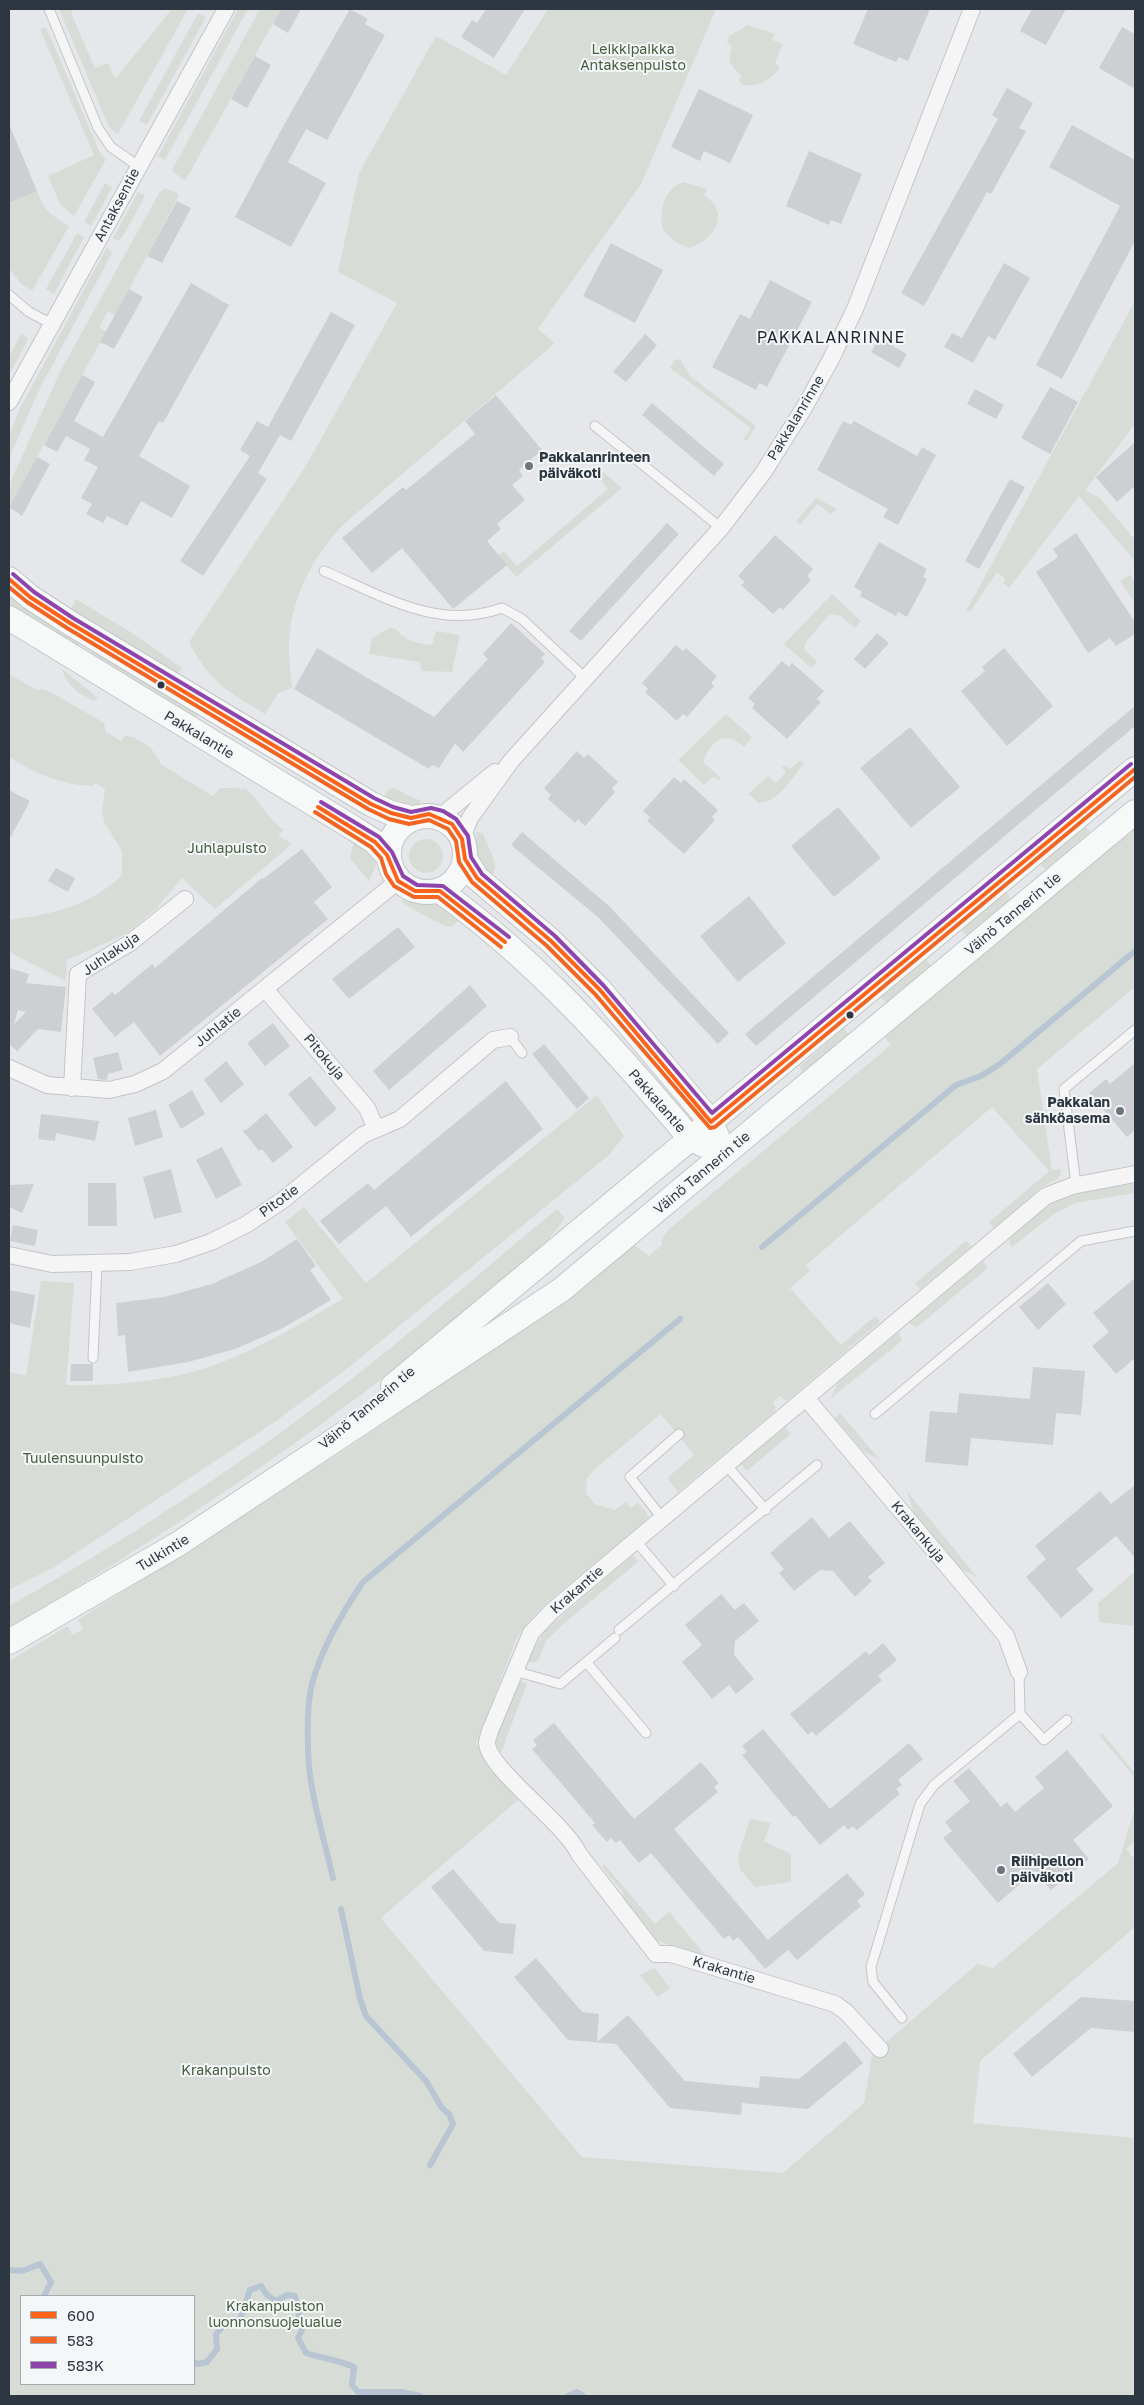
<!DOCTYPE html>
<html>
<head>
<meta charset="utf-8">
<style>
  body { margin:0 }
  #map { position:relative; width:1144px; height:2405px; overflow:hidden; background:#e5e7ea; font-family:"Golos Text",sans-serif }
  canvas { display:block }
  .frame { position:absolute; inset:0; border:10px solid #2d3742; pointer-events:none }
  .legend { position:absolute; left:20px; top:2295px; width:175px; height:90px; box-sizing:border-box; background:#f4f6f8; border:1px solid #a4aaaf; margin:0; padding:6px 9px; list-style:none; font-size:15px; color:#2d3742 }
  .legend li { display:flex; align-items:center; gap:10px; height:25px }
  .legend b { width:25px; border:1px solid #a4aaaf }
</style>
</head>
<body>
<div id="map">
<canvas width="1144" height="2405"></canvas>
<div class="frame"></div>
<ul class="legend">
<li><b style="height:6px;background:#ff6319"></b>600</li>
<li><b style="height:6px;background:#f26522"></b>583</li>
<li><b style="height:6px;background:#8e44ad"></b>583K</li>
</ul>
</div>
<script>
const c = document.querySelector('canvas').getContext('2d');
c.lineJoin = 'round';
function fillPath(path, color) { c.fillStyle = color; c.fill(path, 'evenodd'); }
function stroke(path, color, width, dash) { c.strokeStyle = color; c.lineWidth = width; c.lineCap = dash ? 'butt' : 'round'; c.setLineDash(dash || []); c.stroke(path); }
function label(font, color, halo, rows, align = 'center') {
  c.font = font + ' "Golos Text",sans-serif'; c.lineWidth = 4; c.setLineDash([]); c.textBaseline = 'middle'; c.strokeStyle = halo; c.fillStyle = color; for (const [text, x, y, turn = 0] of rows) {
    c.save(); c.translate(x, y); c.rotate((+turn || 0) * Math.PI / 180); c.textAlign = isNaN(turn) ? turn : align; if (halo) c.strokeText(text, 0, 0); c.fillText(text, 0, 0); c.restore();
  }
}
const green = new Path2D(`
  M59,9h16l-4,4 24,55 13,-5 7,16 57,-70h16l-70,125 -9,-7z
  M238,9h10l-83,151 -7,-4z
  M260,9h21l-96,172 -13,-10 1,-3z
  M548,9h168l-75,175 -103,145 17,14 -209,179c-32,32 -54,73 -57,119 -1,15 2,32 3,47l-14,5 -13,21c-37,-22 -56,-32 -76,-72l115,-173 93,-166 -59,-31 21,-99 77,-137 70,39z
  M198,13l8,4 -59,108 -8,-4z
  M748,25l27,9 -3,6 11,4 -8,18 5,6c-10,12 -23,21 -39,16l-2,-4 3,-4c-12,-9 -15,-16 -10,-30l-5,-3 2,-7z
  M46,27l54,126 6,6 -32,57 -14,-12 -12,-28 46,-21 -54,-126z
  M683,182l24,7 -3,6c27,18 11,44 -14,53l-15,-6 -13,-14c-1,-21 1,-37 21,-46z
  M105,183l7,5 -21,38 -7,-4z
  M165,188l14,6 -4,9 -60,113 -7,-5 -9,16 7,5 -97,175 2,-26 49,-109 99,-179z
  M37,191c8,20 14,24 32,35l-37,65 -11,-7 -12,-16v-65z
  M138,192l7,4 -22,40 -5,5 -5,-3z
  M77,233l7,4 -30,57 -8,-5z
  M107,247l5,6 -73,137 -30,69v-23l10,-26z
  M1135,301v123l-50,66 15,8 35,42v21l-56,-65 -70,92 -6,-5 2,-4 -8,-7 -27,40 -4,-1z
  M21,334l7,4 -1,3 -18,34v-18z
  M680,359l10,17 66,50 -9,15 -4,-2 8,-11 -81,-60 5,-8z
  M596,466l26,22 -106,89 -18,-22 6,-4 13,15 91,-77 -16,-20z
  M816,498l21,11 -6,5 -14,-10 -17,21 -4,-4z
  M1130,575l5,6v23l-15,-23z
  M9,593l72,48 -6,9 -66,-44z
  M832,594l29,27 -6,7 -14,-12 -11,-2 -24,28 -2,7 13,13 -6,6 -27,-24z
  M76,599l56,34 50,35 -5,6 -107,-63z
  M390,628h5c10,13 21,15 37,17l4,-14 24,4 -8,37 -30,-1 -3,-9 -50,-8 3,-16z
  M93,650l106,64 -5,7 -106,-65z
  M62,669l36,29 -4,3c-17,-9 -26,-13 -32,-32z
  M9,674l29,17 3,-2 8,2 55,32 2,9 15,9 4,-5 9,1 17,11 11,17 51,31 7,-8h18l3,2 4,-2c15,13 23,31 39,42l-6,5 14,9 -77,65 -33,-31 -25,30 -31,26 -59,26 -1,21 -57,-29v-32c41,-5 83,-15 113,-45v-24l-18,-29 -2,-12 3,-21 -10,-6 -2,3c-31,-1 -58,-12 -84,-29z
  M726,714l26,23 -8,10c-19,-18 -33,-7 -41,15l18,16 -2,2 -6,-3 -9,8 -26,-25z
  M799,761l5,2c-12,15 -25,39 -45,40l-11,-9 20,-18 8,7 10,-11 -4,-5 2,-1 6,3z
  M390,788c10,0 20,11 31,12l-4,6 -13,1 -23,-7z
  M1135,818v169l-98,82 15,101 9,-1v5l-5,6 -13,6 -49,42 -5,-6 60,-51 -57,-64 -186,158 4,6 -20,17 51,57 34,-29 5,6 -91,77 -4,1 -5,-4 -7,6 3,6 -2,4 -96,80 -11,-14 27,-23 -33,-41 -65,54 -9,10 -1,15 9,11 20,6 11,-8 5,6 7,-5 9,10 1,6 -102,84 -19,20 -11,17 -40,104 42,56 -137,118 201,239 201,16 81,-70 8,-48 11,-10 94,-81 16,4 125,-105 17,-56v34l-9,8 9,11v67l-155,134 -7,62 162,15v258h-1126v-735l59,-35 4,9 11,-6 -5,-9 273,-174 79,-55 201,-148 18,13 13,-11v-6l6,-9 223,-185 -6,-7 28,-34zM21,2296h173v88h-173z
  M1085,826l5,6 -44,37 -4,-2 -1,-5z
  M476,832l7,1c4,15 20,32 7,46l-15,-25z
  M357,839l19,18v8l-7,16 -19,-22 2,-11z
  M409 856a17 17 0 1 1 34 0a17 17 0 1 1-34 0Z
  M1006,892l5,7 -44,36 -4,-2 -1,-4z
  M400,900l40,4 23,12 -10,10 -5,1c-10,-4 -42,-20 -48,-27z
  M926,959l5,7 -44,37 -4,-3 -2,-3z
  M844,1028l5,7 -44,37 -4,-2 -1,-4z
  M597,1095l27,41 -15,19 -260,212 -73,54 -223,147 -44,22v-218l17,3 15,-94 33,2 -8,102c39,1 76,-2 114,-10 56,-12 113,-47 163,-76l-58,-77 19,-15 62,76z
  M1135,1184v9l-60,10 -21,11 -42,33 -3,-3 2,-7c12,-10 23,-21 36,-30 25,-18 59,-19 88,-23z
  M557,1209l8,9 -22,29c-66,54 -131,111 -200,161 -108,80 -219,152 -334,220v-22c125,-70 247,-151 359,-240 64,-51 126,-105 189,-157z
  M966,1241l6,5 -52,43 -5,-6z
  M983,1261l5,7 -71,59 -8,-4z
  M899,1332l3,7 -5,6 -66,53 6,-14z
  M840,1413l41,48 -19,-11 -27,-32z
  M785,1427l6,7 -44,37 -6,-7z
  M907,1491l70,86 -18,-9 -45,-54z
  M633,1555l5,7 -77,64 -14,14 -9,20 -5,3 -6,-2 17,-30z
  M1133,1573l2,3v50l-36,-4 -1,-19z
  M519,1680l8,4 -27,71 -5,-14z
  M1102,1733l33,40v5l-36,-43z
  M750,1819l21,4 -7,18 27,13v28l-36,5 -15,-18 -2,-13z
  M604,1864l51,60 14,-12 38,45h-7l-44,-17 -31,-36 -3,-13 -20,-24z
  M655,1968l15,20 -12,9 -18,-22z`);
const stream = new Path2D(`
  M762,1247l194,-162 25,-9 19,-12 135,-113
  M333,1878c-7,-31 -17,-64 -22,-96 -4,-23 -5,-76 1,-98 10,-37 30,-71 51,-102l317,-263
  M341,1909l19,90 6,17 60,65 16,27 7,6 4,10 -23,41
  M9,2270l13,1 18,-7 11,18 -7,14
  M194,2362l3,2 10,-2 10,-13 -1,-15 10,-10 13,-2 11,-32 11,-4 6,9 9,6 11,-6 8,1 7,34 -4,8 8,15c16,5 32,7 48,14l-2,18 6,7h43l19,4
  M568,2396l9,-4 6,4`);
const building = new Path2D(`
  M281,9h20l-13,24 -15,-9z
  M350,9l18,10 -3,5 20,11 -58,105 -21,-11 -18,33 38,21 -35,64 -56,-30 45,-85z
  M486,9h39l-31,49 -33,-21 11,-17 5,3z
  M868,9h62l-22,52 -9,-4 -3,5 -43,-18z
  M1032,9h34l-20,36 -26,-14z
  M1122,27l13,7v55l-36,-21z
  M255,56l16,9 -24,43 -16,-9z
  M1007,88l26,15 -14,25 7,3 -35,63 -4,-2 -63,114 -23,-13 97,-174 -6,-4z
  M699,89l54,26 -23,48 -26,-12 -4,10 -29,-14z
  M9,124l28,67 -28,12z
  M1072,125l63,35v81l-73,138 -26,-14 84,-159 -71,-39z
  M809,151l53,23 -21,50 -10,-4 -2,5 -43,-19z
  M177,201l14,7 -29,55 -15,-7z
  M611,243l52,27 -28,53 -52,-27z
  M1004,263l26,15 -35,62 -7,-4 -15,27 -29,-16 8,-14 10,5z
  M770,280l42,22 -45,85 -8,-4 -3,7 -44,-23 28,-53 10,5z
  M191,283l38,22 -66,118 -4,-2 -20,35 51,30 -18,32 -31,-17 -14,25 -20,-10 -4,7 -17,-9 6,-10 -11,-6 17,-31 -14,-7 6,-11 -24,-13 -9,16 -13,-7 38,-70 13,7 -21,39 29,16z
  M129,289l14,8 -29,52 -14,-7z
  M331,312l24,13 -64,116 -11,-6 -22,38 9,6 -64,97 -23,-15 70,-105 -10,-6 17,-29 11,6z
  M645,334l12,11 -31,37 -13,-10z
  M879,338l28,16 -8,14 -28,-16z
  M1050,387l28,15 -28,52 -29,-16z
  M975,389l29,16 -8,14 -29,-15z
  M496,395l46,55 -23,20 4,6 -11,9 13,15 -28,24 4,5 -14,12 20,24 -54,44 -51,-61 -30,25 -30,-35 61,-51 3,3 69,-56 -10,-13z
  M652,403l72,61 -10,12 -72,-61z
  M843,421l8,4 3,-4 63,35 5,-9 14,8 -38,70 -15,-8 5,-8 -71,-39z
  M1135,442v44l-18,16 -21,-25z
  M37,457l13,7 -28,52 -13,-9z
  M1010,479l15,8 -46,82 -14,-8z
  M667,523l12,11 -98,107 -12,-10z
  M1076,533l59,89v12l-19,12 -6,-8 -22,15 -52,-81 22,-15 -5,-8z
  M775,535l38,34 -6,7 4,4 -28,30 -3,-3 -7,7 -32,-29 4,-3 -7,-6z
  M879,542l48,27 -4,8 4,2 -20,38 -9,-5 -2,4 -36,-20 2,-4 -8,-5z
  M511,623l34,31 -4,4 4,4 -82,90 -8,-9 -16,25 -7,-3 -3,4 -135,-80 23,-41 117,69 54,-58 -5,-5z
  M877,633l12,10 -24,26 -11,-10z
  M676,645l7,6 3,-3 31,28 -6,7 3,3 -27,31 -4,-3 -6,7 -32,-29 3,-3 -6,-6z
  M1004,648l49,58 -46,40 -46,-55 24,-20 -3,-4z
  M782,661l7,6 3,-4 32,28 -7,8 4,3 -34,37 -35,-31 3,-4 -7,-6z
  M1135,706v20l-379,320 -11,-12z
  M910,727l50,60 -49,41 -51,-60z
  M577,751l7,7 4,-4 30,28 -6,6 3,4 -30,34 -7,-7 -3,4 -27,-24 3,-4 -7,-7z
  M674,777l7,6 3,-4 34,31 -6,7 3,3 -31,34 -37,-33 3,-4 -7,-6z
  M9,790l21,11 -21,39z
  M838,807l43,51 -47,39 -43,-51z
  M522,832l87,74 120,127 -11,11 -119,-126 -88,-73z
  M302,849l30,38 -18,15 14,17 -168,137 -26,-34 -19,15 -23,-28 20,-17 3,3 37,-31 3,4 107,-90 1,1z
  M56,868l19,10 -7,14 -20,-11z
  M749,896l37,47 -48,39 -38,-46z
  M398,927l17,20 -66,52 -17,-20z
  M9,968l20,6 -3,9 40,4 -5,45 -23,-3 -21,22 -8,-7v-15l2,-2h-2zM18,1010l8,2 -12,12z
  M470,985l17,21 -98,84 -16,-19z
  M273,1023l17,23 -25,20 -18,-23z
  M544,1044l45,54 -12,11 -45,-55z
  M118,1052l5,18 -15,4 -1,6 -9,-1 -5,-21z
  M226,1061l18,23 -23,19 -17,-23z
  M1135,1063v67l-8,7 -38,-44 17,-14 4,5z
  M310,1076l27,33 -22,18 -27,-33z
  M506,1081l37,48 -132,108 -25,-31 -47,38 -19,-23 48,-38 6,7z
  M192,1090l13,24 -24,15 -13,-24z
  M156,1110l7,27 -28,9 -7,-28z
  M266,1113l27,34 -20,16 -11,-14 -3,2 -17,-21h4z
  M41,1114l58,7 -4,20 -39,-8 -1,8 -17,-2z
  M222,1147l20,38 -26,14 -20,-39z
  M171,1169l11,43 -28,7 -11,-42z
  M88,1183h28l1,43h-29z
  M34,1184l-12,29 -13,-6v-22z
  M13,1225l25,5 -3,16 -25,-5z
  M297,1239l19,27 -6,4 21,30 -48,28 -48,21 -47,13 -60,10 -3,-37 -7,1 -2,-33 48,-6 48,-13 49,-22z
  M1135,1278v80l-19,16 -24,-28 17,-14 -16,-19z
  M1048,1283l18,21 -28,26 -19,-23z
  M9,1290l26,5 -5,33 -21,-5z
  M71,1364h22v17h-23z
  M1033,1367l52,4 -4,44 -25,-2 -3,32 -82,-7 -3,28 -43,-4 5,-51 27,2 2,-20 71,6z
  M1135,1485v73l-19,-22 -40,33 18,21 -33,28 -35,-41 20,-18 -11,-13 65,-55 11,13z
  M812,1517l17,21 21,-17 35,42 -17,14 4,4 -17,16 -22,-26 -13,-1 -26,21 -15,-18 5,-4 -14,-16z
  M721,1594l14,16 9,-7 15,18 -24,20 -1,14 20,24 -18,15 -7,-9 -17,14 -30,-37 20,-17 -17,-20z
  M883,1643l14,17 -19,16 4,4 -66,56 -4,-5 -4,4 -18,-21 76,-63 3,4z
  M554,1723l80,96 67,-57 18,21 -5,4 4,5 -44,37 94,111 79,-67 18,21 -8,7 4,5 -64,54 -9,-10 -23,19 -27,-32 -5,4 -4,-6 -5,4 -73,-86 -12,10 -19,-23 -4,3 -5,-5 -4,4 -15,-17 3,-2 -63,-74 5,-4 -4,-5z
  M763,1729l67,80 79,-66 14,16 -25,21 4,5 -6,4 4,5 -43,36 -4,-4 -5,4 -4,-5 -24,20 -25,-30 -2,2 -51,-62 5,-3 -5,-6z
  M1067,1750l46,56 -40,34 16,19 -38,31 -16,-19 -37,32 -55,-65 9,-7 -7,-9 25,-21 -17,-20 16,-13 32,39 6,-5 8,10 29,-24 -9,-11z
  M453,1869l46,54 17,1 -3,30 -29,-3 -53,-64z
  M536,1958l46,54 17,2 -2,28 31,-27 57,66 74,7 1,-12 39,3 46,-38 18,22 -55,46 -66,-6 -1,12 -71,-7 -54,-64 -48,-4 -54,-63z
  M1081,1997l54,4v31l-44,-4 -59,49 -19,-23z`);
const lane = new Path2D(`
  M49,9l49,119 13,19 27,19
  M9,295l20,17 23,12
  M595,426l126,102
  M324,571c59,25 114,60 178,37l20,11 64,60
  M510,1037l12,16
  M1076,1185l-12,-96 71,-59
  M93,1358l4,-93
  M875,1414l206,-173 54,-10
  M726,1465l40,45
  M662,1518l-32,-41 49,-43
  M635,1540l39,46
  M619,1630l198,-165
  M587,1663l59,70
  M515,1671l45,13 55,-46
  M1020,1714l24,26 23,-20
  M902,2018l-29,-36 -2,-15 49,-163 14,-19 86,-71 -1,-42`);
const street = new Path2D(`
  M9,402l217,-393
  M440,817l55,-45
  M462,839l8,-21 41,-57 210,-233 42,-55 41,-65 26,-47 25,-52 117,-300
  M265,989l102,119 9,21
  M9,1068l38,17 62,5 26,-6 28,-13 235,-190
  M72,1088l6,-114 52,-31 55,-44
  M9,1255l43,9 78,-2 46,-8 35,-12 36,-18 36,-24 80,-65 37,-16 93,-79 17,-3
  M806,1398l200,238 13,36
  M880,2049l-34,-37 -11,-8 -164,-50h-15l-77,-100c-13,-30 -91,-85 -92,-111 0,-4 2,-8 3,-12l41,-98 21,-22 494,-415 26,-10 63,-12`);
const secondary = new Path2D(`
  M9,579l21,18 40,26 301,181 20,9 20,5
  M9,618l346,211 20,13 12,13
  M389 854a38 38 0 1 1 76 0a38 38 0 1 1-76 0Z
  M465,859l12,19 74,63 49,49 111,132 6,14
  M440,891c96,69 174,157 250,247l14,7
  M393,1386l742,-617
  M9,1642l169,-98 383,-254 574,-478`);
const bus1 = new Path2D(`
  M9,579l21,18 40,26 301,181 20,9 20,5 18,-4 23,10 10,15 3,20 12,19 74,63 49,49 111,132 424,-353
  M318,807l57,35 12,13 11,26 17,10h25l65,51`);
const bus2 = new Path2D(`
  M9,587l18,15 40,26 301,181 21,10 20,5 20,-4 19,9 8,12 3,21 13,20 75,64 48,48 115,134 5,-1 420,-350
  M315,812l56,35 10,11 5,16 8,12 20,11h24l63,50`);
const bus3 = new Path2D(`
  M13,574l21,18 39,26 301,180 19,9 18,5 20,-4 12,3 13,8 12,17 3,21 11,17 73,62 49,50 108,127 419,-349
  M321,802l58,35 13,15 11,24 14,9 26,1 66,51`);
const markers = [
  [529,466,5,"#6d757d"],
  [161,685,4.5,"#2d3742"],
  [850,1015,4.5,"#2d3742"],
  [1120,1111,5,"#6d757d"],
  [1001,1870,5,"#6d757d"]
];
const parkNames = [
  ["Leikkipaikka",633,50],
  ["Antaksenpuisto",633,66],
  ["Juhlapuisto",227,849],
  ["Tuulensuunpuisto",83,1459],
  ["Krakanpuisto",226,2071],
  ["Krakanpuiston",275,2307],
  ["luonnonsuojelualue",275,2323]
];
const streetNames = [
  ["Antaksentie",117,205,-62],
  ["Pakkalanrinne",796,418,-59],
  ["Pakkalantie",199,735,31],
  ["Väinö Tannerin tie",1013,914,-40],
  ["Juhlakuja",111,954,-34],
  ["Juhlatie",218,1027,-39],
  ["Pitokuja",324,1057,50],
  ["Pakkalantie",657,1101,49],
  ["Väinö Tannerin tie",702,1173,-40],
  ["Pitotie",279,1201,-36],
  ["Väinö Tannerin tie",367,1408,-40],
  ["Krakankuja",918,1532,50],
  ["Tulkintie",163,1553,-31],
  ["Krakantie",577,1590,-41],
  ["Krakantie",724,1970,17]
];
const poiNames = [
  ["Pakkalanrinteen",539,458],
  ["päiväkoti",539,474],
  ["Pakkalan",1110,1103,"right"],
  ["sähköasema",1110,1119,"right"],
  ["Riihipellon",1011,1862],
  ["päiväkoti",1011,1878]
];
const quarterNames = [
  ["PAKKALANRINNE",831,338]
];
fillPath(green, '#d7ddd6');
stroke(stream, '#b7c6d2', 6);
fillPath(building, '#cecfd2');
stroke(lane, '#c3c5c8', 11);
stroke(street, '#c3c5c8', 18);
stroke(secondary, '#c3c5c8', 26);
stroke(lane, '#f5f5f6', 9);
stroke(street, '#f5f5f6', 16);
stroke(secondary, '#f7f8f8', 24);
stroke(bus1, '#ff6319', 4);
stroke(bus2, '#f26522', 4);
stroke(bus3, '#8e44ad', 4);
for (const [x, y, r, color] of markers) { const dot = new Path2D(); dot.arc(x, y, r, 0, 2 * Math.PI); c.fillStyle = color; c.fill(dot); stroke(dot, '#f4f6f8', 2); }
label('14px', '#455d3b', '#f4f6f8', parkNames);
label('14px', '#2d3742', '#f4f6f8', streetNames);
label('bold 14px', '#2d3742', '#f4f6f8', poiNames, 'left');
c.letterSpacing = '1px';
label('16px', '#1f2833', '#f4f6f8', quarterNames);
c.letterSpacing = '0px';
</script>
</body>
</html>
